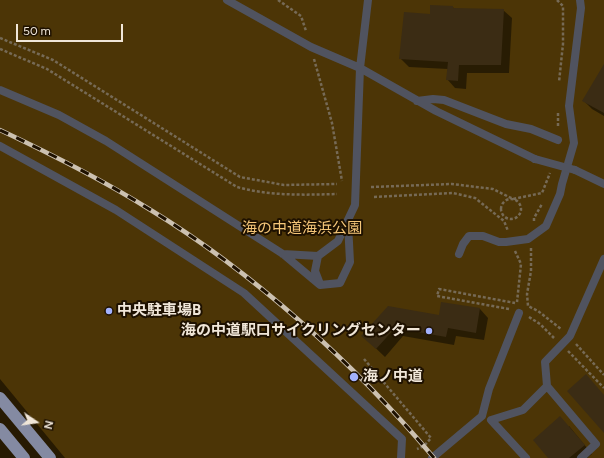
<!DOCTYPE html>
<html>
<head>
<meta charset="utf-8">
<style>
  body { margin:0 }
  #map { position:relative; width:604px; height:458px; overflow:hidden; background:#271a02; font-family:Figtree,sans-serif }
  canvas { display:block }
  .north { position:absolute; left:16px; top:402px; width:40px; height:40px; -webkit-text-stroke:3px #1e1100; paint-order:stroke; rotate:103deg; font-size:11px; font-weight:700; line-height:16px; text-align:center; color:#f0e6d8 }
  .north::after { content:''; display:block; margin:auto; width:14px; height:18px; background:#f0e6d8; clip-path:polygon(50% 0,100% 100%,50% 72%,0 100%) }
  .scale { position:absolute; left:16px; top:24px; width:107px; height:18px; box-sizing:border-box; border:2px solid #f0e6d8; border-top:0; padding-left:5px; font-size:12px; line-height:14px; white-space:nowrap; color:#f0e6d8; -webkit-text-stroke:3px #1e1100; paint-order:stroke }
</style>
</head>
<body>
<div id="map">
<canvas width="604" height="458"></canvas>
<div class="north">N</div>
<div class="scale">50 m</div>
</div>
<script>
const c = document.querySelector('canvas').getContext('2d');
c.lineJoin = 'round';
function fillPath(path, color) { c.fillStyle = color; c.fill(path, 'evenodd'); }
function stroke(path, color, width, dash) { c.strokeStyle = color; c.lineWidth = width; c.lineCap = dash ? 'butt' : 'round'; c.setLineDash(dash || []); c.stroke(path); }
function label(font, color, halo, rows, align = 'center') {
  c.font = font + ' Figtree,"Noto Sans JP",sans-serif'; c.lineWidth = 4; c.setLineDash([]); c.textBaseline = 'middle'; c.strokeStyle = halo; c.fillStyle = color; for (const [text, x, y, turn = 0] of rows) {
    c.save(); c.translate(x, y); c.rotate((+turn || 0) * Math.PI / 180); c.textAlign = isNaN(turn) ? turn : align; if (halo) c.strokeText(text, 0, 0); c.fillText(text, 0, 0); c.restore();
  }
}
const green = new Path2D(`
  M0,0h604v458h-539l-65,-79z`);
const shadow = new Path2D(`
  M453,7l1,2 49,1 9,8 -3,55h-42l-1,16 -11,-1 -8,-9 1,-10 -39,-2 -8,-8 30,-44z
  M604,80v36l-12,-7 -8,-8z
  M480,309l8,9 -4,22 -28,-4 -2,9 -51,-9 -18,21 -22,-21 77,-20z
  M569,426l23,28 -5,4h-37z`);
const building = new Path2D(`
  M430,5l23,1v2l51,1 -3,56h-42l-1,16 -12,-1 2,-18 -49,-3 5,-47 26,2z
  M604,64v49l-22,-12z
  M441,302l39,6 -4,25 -28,-5 -2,9 -51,-9 -19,21 -15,-13 27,-30 51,9z
  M586,374l18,21v38l-37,-42z
  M560,416l25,29 -16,13h-21l-15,-18z`);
const path = new Path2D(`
  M278,0l23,16 5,15
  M557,0l6,6v38l-4,38
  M0,38l53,22 187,117 44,8 53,-1
  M0,49l47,20 190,118c33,9 66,8 100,7
  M314,59l18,64 10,58
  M558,113v15
  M371,187l81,-3 41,5 20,10 29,-6 8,-20
  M374,197l79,-4 22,5 29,23 4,10
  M501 209a10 10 0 1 1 20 0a10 10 0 1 1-20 0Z
  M534,221v-3l8,-14
  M531,248v23l-4,23 1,12 10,5 23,18
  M515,251l6,13 -4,38
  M509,309l-72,-13 2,-7 76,14
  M529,317l11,7 14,14
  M576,344l28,31
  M568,351l36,37
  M364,359l67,79 -7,8 -7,3`);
const lane = new Path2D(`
  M227,0l84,47 49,21 76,43 99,48
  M0,90l59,25 47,26 177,113 37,31 20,-2 10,-21 -2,-39
  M417,101l16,-2 11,1 62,24 25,5 27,11
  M0,146l116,64 128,83 158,146 -1,19
  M575,170l29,14
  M283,254l35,2 20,-15 17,-36 5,-137 8,-68
  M459,254l4,-10 6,-8h14l16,6h7l22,-3 18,-13 14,-32 2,-10 12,-41 -5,-37 12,-98 -1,-8
  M318,256l-3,15 5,13
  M432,458l50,-42 7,-27 30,-76
  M526,458l-35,-38 32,-10 24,-24
  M581,458l15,-14 -49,-58 -2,-24 25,-26 34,-77`);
const primary = new Path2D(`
  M0,398l50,60
  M0,429l24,29`);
const rail = new Path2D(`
  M0,130c51,24 101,49 149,79 104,63 207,156 285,249`);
const laneBridge = new Path2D(`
  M535,159l40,11`);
const markers = [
  [109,311,4,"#a3b2fd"],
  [429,331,4,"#a3b2fd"],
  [354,377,5,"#a3b2fd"]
];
const parkNames = [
  ["海の中道海浜公園",302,229]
];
const poiNames = [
  ["中央駐車場B",117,311],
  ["海の中道駅口サイクリングセンター",421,331,"right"],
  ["海ノ中道",363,377]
];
fillPath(green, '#4c3506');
fillPath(shadow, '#0007');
fillPath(building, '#3b2c14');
stroke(path, '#766a56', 2.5, [3, 2]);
stroke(lane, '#50535f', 8);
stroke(primary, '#848aa2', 12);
stroke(rail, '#ccc1b1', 4.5);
stroke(rail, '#1e1100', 3, [9]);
stroke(laneBridge, '#50535f', 8);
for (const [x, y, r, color] of markers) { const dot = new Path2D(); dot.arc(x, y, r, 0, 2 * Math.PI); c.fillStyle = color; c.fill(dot); stroke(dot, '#1e1100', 1.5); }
label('15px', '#f5c678', '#1e1100', parkNames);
label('bold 15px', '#f0e6d8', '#1e1100', poiNames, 'left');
</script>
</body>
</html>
